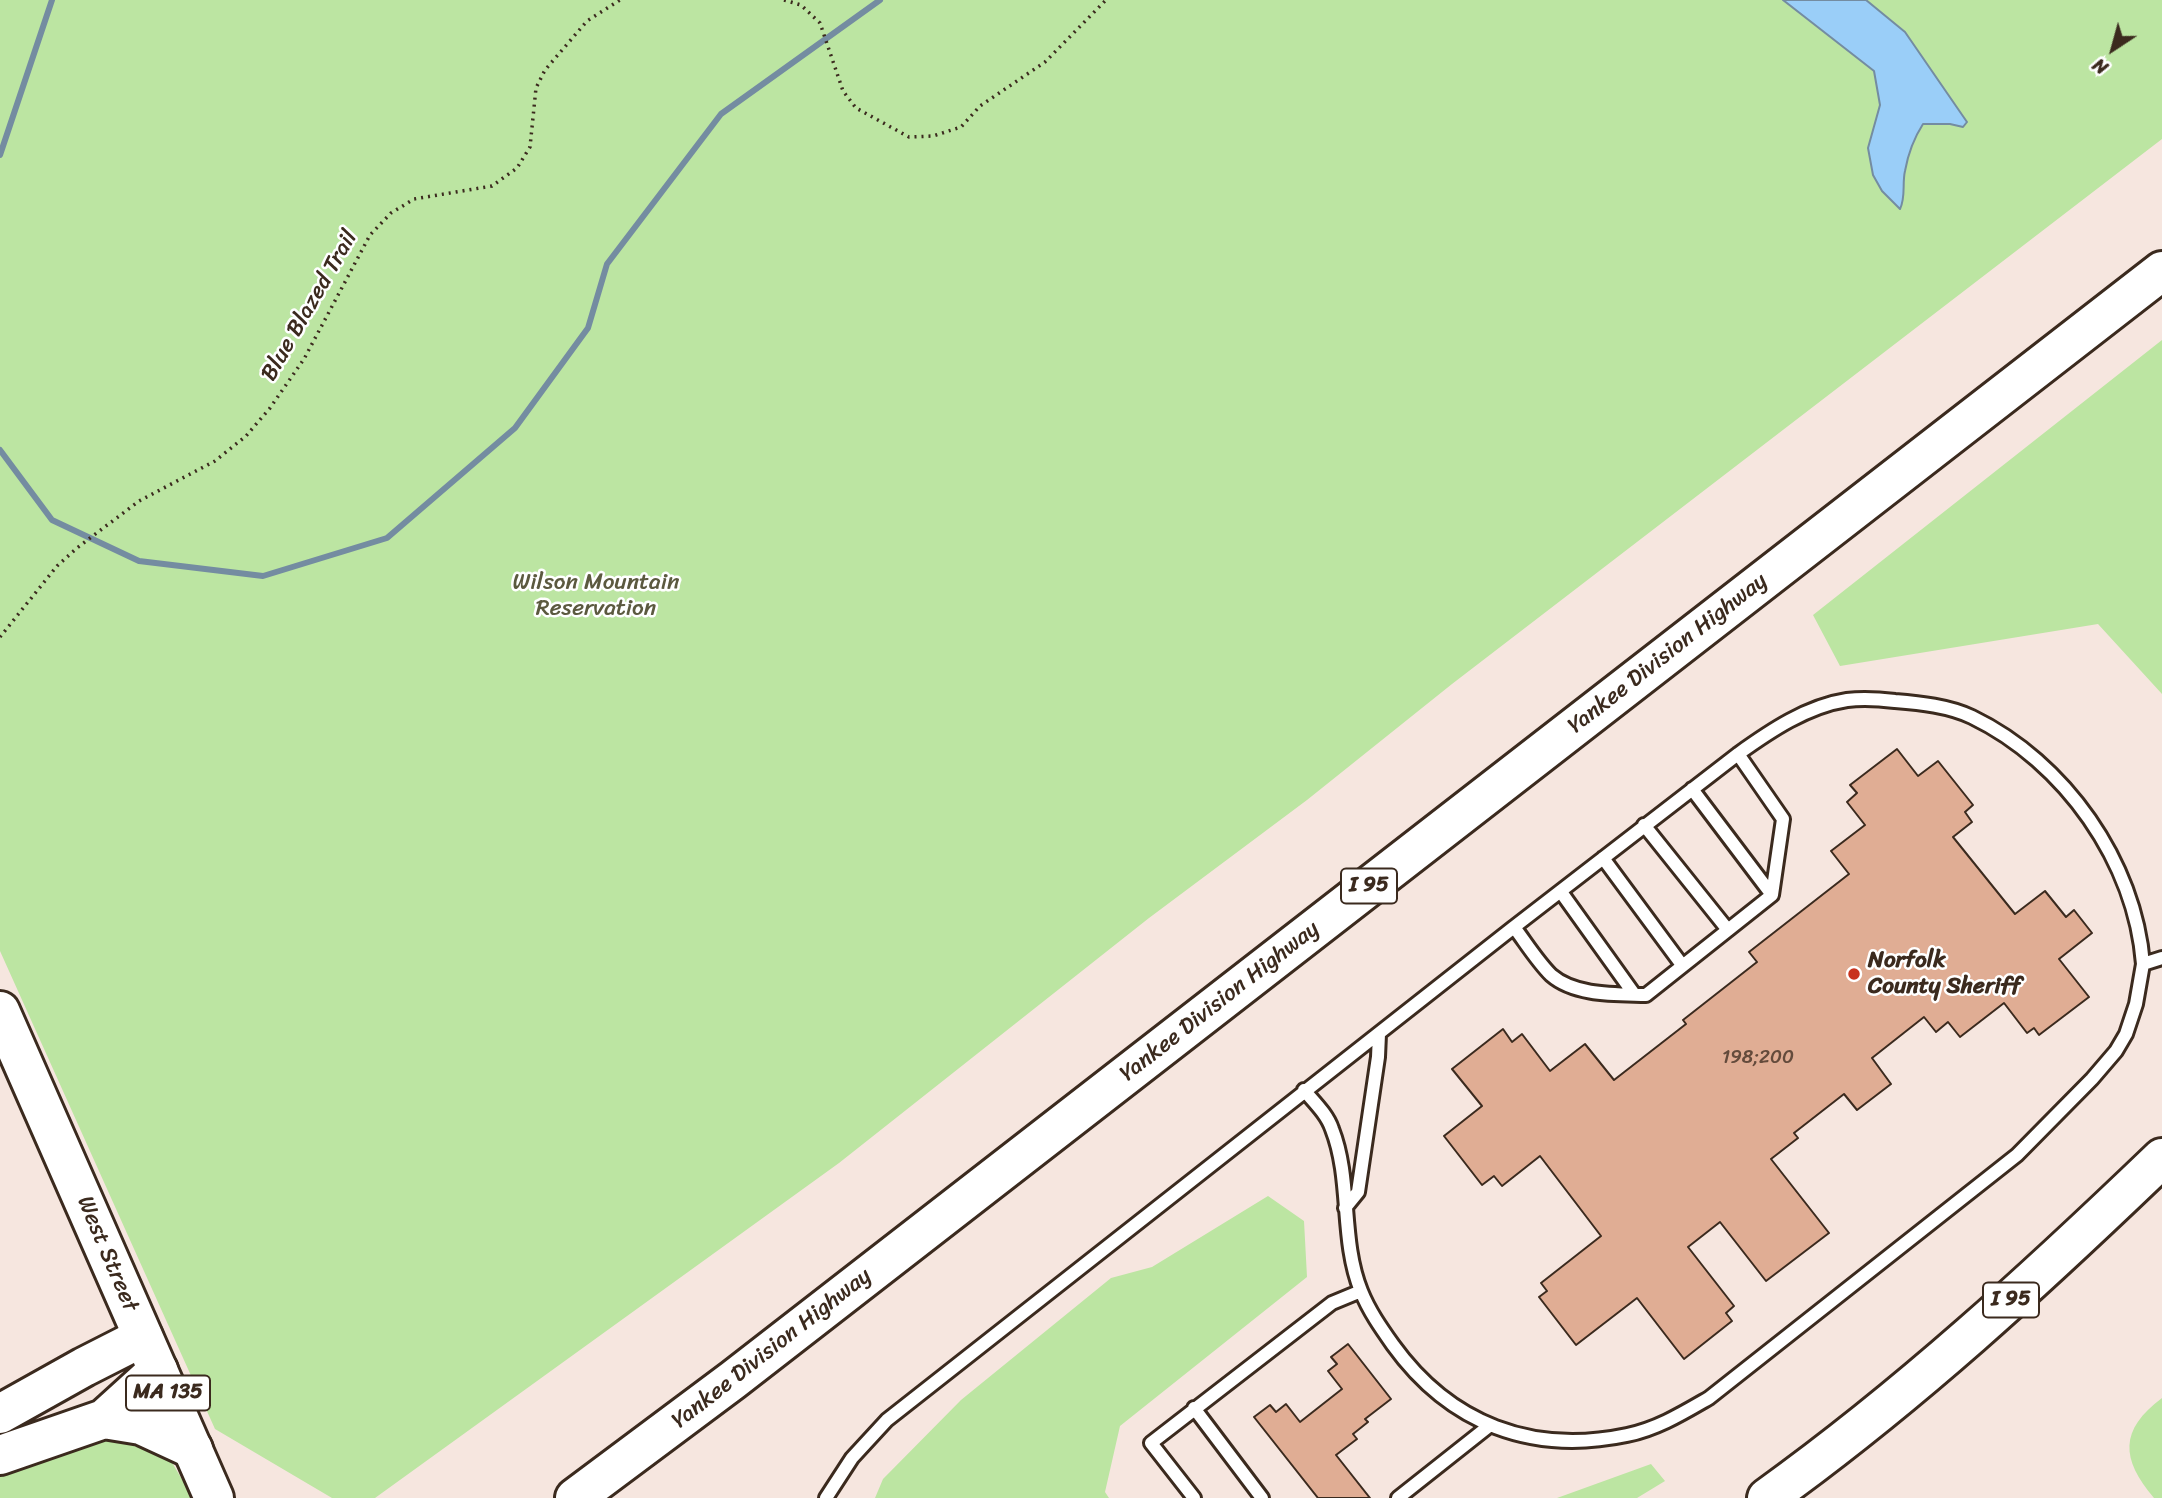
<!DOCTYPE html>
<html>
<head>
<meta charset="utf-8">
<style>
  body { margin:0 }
  #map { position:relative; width:2162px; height:1498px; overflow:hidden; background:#f6e6df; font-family:Sriracha,sans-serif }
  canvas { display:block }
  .north { position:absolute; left:2078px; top:14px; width:70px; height:70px; -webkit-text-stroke:5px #fff; paint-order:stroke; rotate:216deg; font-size:19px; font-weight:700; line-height:28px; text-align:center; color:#3b2a1e }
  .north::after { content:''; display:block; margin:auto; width:24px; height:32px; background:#3b2a1e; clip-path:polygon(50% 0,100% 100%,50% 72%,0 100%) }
</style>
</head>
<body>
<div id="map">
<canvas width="2162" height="1498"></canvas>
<div class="north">N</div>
</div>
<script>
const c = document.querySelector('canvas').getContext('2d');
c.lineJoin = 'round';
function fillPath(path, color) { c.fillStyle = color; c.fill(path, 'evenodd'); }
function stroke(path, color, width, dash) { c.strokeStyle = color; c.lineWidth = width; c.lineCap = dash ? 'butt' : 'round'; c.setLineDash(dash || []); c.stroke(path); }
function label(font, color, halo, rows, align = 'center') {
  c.font = font + ' Sriracha,sans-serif'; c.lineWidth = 5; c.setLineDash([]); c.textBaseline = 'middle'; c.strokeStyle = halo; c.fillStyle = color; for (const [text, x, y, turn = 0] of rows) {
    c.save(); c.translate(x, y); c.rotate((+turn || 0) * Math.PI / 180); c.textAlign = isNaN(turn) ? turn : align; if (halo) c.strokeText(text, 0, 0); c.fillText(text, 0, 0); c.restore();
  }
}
const green = new Path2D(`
  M0,0h2162v139l-710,545 -145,116 -158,118 -310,245 -464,335h-43l-117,-69 -215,-478z
  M2162,340v354l-64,-70 -258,42 -27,-51z
  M1268,1196l36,25 3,56 -187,149 -15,66 4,6h-234l8,-19 78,-79 150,-122 41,-11z
  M2162,1398v100h-8c-33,-39 -35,-68 8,-100z
  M122,1431l45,23 26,44h-193v-32z
  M1651,1464l14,17 -28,17h-80z`);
const water = new Path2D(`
  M1783,0h83l39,32 62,90 -4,5 -13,-3h-27c-9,14 -15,30 -18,47 -3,12 1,26 -5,38l-18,-18 -9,-16 -5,-27 12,-43 -6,-34z`);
const stream = new Path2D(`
  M0,155l52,-155
  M0,450l52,70 87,41 124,15 124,-38 128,-110 73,-100 19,-64 114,-150 159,-114`);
const building = new Path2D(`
  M1897,749l21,27 20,-15 35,44 -8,7 7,10 -19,15 62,77 30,-23 21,26 8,-7 18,23 -33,26 30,38 -50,38 -5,-7 -7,5 -23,-30 -44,34 -12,-15 -12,10 -12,-15 -52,41 19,26 -34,26 -13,-16 -50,39 4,5 -27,21 58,74 -63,48 -46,-59 -32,25 46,59 -8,7 6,8 -48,38 -47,-61 -61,47 -37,-48 8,-6 -6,-8 60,-47 -61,-80 -38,30 -8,-10 -12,9 -38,-49 38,-30 -30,-37 51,-40 9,13 10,-8 28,37 35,-27 29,36 72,-56 -3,-4 74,-58 -8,-10 100,-78 -18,-23 34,-26 -18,-23 10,-9 -7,-8z
  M1348,1344l43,55 -26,20 3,3 -15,12 4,5 -21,16 34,43h-52l-64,-81 16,-12 6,7 10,-8 14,18 42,-33 -14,-18 9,-7 -6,-7z`);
const path = new Path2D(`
  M784,0l17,5 19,18 23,68 13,17 53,29 24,-1 28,-9 19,-21 65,-44 61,-62
  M0,637l57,-71 20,-18 62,-47 76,-40 31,-25 24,-28 34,-49 66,-124 21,-22 23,-14 78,-13 25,-18 13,-21 6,-59 9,-18 42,-49 33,-21`);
const service = new Path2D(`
  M1738,754c32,-23 69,-48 109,-54 15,-2 32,-1 48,1 25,2 54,5 77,16 93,45 163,145 171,247
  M1692,789l80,106
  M1644,825l84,105
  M1603,858l79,107
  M1561,892l73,102
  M1304,1090c10,12 23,24 28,39 20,51 8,110 29,162 8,20 20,37 32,54 57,79 139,110 234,90 30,-6 56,-22 82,-37l308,-243 75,-76 24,-28 10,-17 10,-30 7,-40 19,-6
  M1345,1208l13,-16 20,-135 1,-23
  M1194,1408l68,90
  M826,1498l26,-40 35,-38 627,-493c12,16 23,34 37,48 24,21 65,19 95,20l126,-100 11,-76 -45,-65 -224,173
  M1194,1498l-43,-55 181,-140 29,-12
  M1398,1498l91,-72`);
const primary = new Path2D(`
  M0,1011l214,487`);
const motorway = new Path2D(`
  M0,1414l84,-47 59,-30
  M104,1419l54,-49
  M0,1455l104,-36 37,6 52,24
  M575,1498l158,-118 1429,-1109
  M1767,1498c142,-102 269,-219 395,-340`);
const markers = [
  [1854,974,7,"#c8321e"]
];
const numberNames = [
  ["198;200",1758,1058]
];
const shields = [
  [1369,886,56],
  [2011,1300,56],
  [168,1393,84]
];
const shieldNames = [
  ["I 95",1369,886],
  ["I 95",2011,1300],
  ["MA 135",168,1393]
];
const streetNames = [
  ["Blue Blazed Trail",310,306,-60],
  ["Yankee Division Highway",1668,654,-38],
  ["Yankee Division Highway",1220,1002,-38],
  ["West Street",107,1254,67],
  ["Yankee Division Highway",772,1349,-38]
];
const parkNames = [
  ["Wilson Mountain",596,583],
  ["Reservation",596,609]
];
const poiNames = [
  ["Norfolk",1868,961],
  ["County Sheriff",1868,987]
];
fillPath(green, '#bce5a2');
fillPath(water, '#9acef8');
stroke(water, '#748ca1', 2);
stroke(stream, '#748ca1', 6);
fillPath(building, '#e0ad94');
stroke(building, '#3b2a1e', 2);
stroke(service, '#3b2a1e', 18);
stroke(primary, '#3b2a1e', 44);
stroke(motorway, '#3b2a1e', 44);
stroke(path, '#3b2a1e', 3.5, [2, 5]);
stroke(service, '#fff', 12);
stroke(primary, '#fff', 38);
stroke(motorway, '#fff', 38);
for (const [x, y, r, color] of markers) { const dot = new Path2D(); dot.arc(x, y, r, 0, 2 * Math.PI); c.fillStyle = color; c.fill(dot); stroke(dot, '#fff', 2.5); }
label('19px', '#644b3c', null, numberNames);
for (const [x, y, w] of shields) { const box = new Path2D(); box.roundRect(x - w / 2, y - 17.5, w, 35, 5); c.fillStyle = '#fff'; c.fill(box); stroke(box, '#3b2a1e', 2); }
label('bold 21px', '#3b2a1e', null, shieldNames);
label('23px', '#3b2a1e', '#fff', streetNames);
label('23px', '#5b593f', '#fff', parkNames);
label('bold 23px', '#3b2a1e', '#fff', poiNames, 'left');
</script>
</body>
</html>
